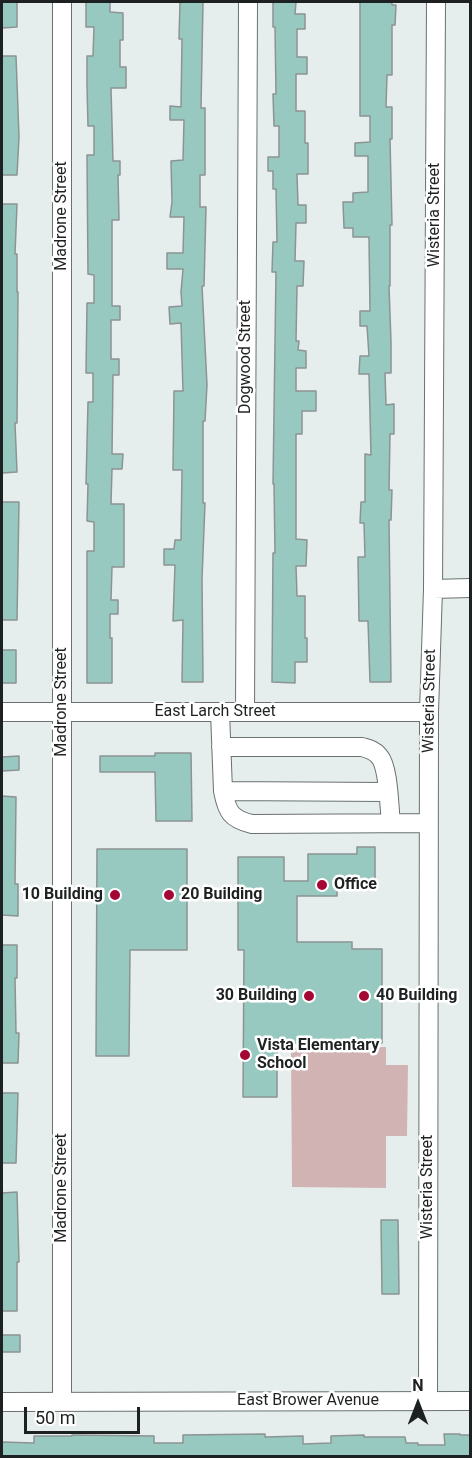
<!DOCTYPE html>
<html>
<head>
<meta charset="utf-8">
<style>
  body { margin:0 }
  #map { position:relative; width:472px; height:1458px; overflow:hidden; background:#e5eeec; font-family:Roboto,sans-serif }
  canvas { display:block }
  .frame { position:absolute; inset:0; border:3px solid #1e2121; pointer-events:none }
  .north { position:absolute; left:388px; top:1374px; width:60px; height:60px; -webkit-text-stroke:4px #fff; paint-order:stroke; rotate:0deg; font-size:16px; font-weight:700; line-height:24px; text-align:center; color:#1e2121 }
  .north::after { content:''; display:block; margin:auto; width:21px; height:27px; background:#1e2121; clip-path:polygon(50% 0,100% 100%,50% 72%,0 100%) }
  .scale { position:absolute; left:24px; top:1407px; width:116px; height:27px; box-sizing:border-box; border:3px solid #1e2121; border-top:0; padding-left:8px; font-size:18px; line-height:21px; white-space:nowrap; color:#1e2121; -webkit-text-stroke:4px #fff; paint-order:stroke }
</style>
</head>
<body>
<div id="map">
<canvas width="472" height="1458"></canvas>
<div class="frame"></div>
<div class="north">N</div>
<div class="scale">50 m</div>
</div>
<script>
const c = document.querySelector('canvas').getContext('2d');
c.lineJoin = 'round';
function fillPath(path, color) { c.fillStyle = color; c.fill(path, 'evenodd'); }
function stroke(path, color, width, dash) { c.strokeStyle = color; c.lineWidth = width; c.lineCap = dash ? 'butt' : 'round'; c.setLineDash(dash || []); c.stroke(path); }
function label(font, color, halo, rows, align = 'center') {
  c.font = font + ' Roboto,sans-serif'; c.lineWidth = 5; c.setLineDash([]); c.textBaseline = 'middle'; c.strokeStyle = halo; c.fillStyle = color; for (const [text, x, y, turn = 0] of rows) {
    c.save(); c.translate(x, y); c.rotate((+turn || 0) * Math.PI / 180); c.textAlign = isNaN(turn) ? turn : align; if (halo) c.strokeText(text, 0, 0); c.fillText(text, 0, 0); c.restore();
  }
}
const green = new Path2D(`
  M386,1047v18h22l-1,71h-21v52l-94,-1 -1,-139z`);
const building = new Path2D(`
  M2,2h15v25l-15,1z
  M86,2h24v10l13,1v27h-3v27h6v21h-15l2,73h7v14h-2l1,45h-7v86h8v14h-9v39h8v16h-6l-1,79h11l-1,15h-10l-1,35h13v63h-12l-1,33h7v14h-8v24h2v45h-25v-132h7v-29l-7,-1 1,-37h-2l2,-82h5v-29h-7l1,-70h7v-28l-6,-1 -1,-119h7v-29h-6l-1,-40v-30h6l1,-29h-8z
  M180,2h23l-2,106h4v67h-5v32h6l-2,79h-2l5,99 -2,36h-2v82h2l-3,76 1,103h-21l1,-62 -10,1 2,-56h-11v-16h10l1,-9h6l1,-70h-9l1,-79h9l-2,-68 -11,1 -1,-17 13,-1 -1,-14 2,-23h-16v-16h16l1,-36h-14l2,-15 -1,-41 12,-1 1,-40h-14v-14l11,1 1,-68h-3z
  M273,2h23l-1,12h10v15h-8v28h10v17h-11v37h9v32h3v31h-11l1,31h8v18h-10l-1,38h9l-1,25h-6l-1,55h3l-1,9 8,1v17h-10v23h20v20h-14v23h-6v105l11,1 -1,26h-10l1,30h8v42h2v24h-12v21l-23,-1 1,-129h2l-1,-69h-1l3,-212h-4l1,-30h4l-1,-53h-3v-18h-5v-14h11v-31h-5l-1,-32h3l-1,-67h-2z
  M360,2h32v3h4l-1,20h-3v50h-5l-1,32h6v32h-2l2,86h-2v61h-1l2,56v31h-6l1,32 8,-1v30h-4l-1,56h3l-1,30h-2l2,162h-21l-2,-61h-9l-1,-64h7l-1,-34h-4l1,-21h4v-48l6,1 -2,-81h-10l1,-18h9l-2,-30h-7v-15h10l-1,-74h-16v-9h-9l-1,-26h10v-9l15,-1v-36h-13v-13l15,-1v-26h-10z
  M2,56h14l3,81 -2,38h-15z
  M2,204h15l-2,50h2v38h1l-1,131h-2l2,49 -15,1z
  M2,502h17l-2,118h-15z
  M2,650h14v33h-14z
  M155,753h36l1,68h-36l-1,-49h-55v-16h55z
  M19,756v14l-17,1v-14z
  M2,796l14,1 -1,87h3v32l-16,-1z
  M357,847h18v33h-38v16h-40v46h55v7h30v94h-8v5h-29v-5h-68v54h-34l1,-147h-6v-93h46v24h24v-27h49z
  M97,849h90v101h-57l-1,106h-33z
  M2,945h15v33h-2l1,55h3l-1,30h-16z
  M2,1093h16l-2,70h-14z
  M17,1192l2,70h-2v49h-15v-118z
  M381,1220h17l1,74h-17z
  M2,1335h18v17h-18z
  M265,1434v3l38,-1v8l28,-1v-7l33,-1v2h41l1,6h12v2h27l-1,-11h16v1h11v21h-469v-14l32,1v-7h38v-1l82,1v7h29v-8z`);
const minor = new Path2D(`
  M62,2v1400
  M433,589l37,-1
  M2,712h427
  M220,712l3,79c4,21 8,28 29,33l176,-1
  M245,712l3,-710
  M221,747h141c7,2 12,3 17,9 10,11 10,51 12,67
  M223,791l165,1
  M428,1401l1,-689 4,-123 3,-587
  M2,1402l468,-1`);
const markers = [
  [322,885,6,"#a40733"],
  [115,895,6,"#a40733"],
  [169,895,6,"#a40733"],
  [309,996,6,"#a40733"],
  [364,996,6,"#a40733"],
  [245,1055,6,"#a40733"]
];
const streetNames = [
  ["Wisteria Street",435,215,-90],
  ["Madrone Street",62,216,-90],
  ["Dogwood Street",246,357,-90],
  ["Wisteria Street",430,701,-89],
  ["Madrone Street",62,702,-90],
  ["East Larch Street",215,712],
  ["Wisteria Street",428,1187,-90],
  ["Madrone Street",62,1188,-90],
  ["East Brower Avenue",308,1401]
];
const poiNames = [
  ["Office",334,885],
  ["10 Building",103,895,"right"],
  ["20 Building",181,895],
  ["30 Building",297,996,"right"],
  ["40 Building",376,996],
  ["Vista Elementary",257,1046],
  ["School",257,1064]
];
fillPath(green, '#d2b3b4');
fillPath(building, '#98c9c1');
stroke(building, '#8c9493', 1.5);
stroke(minor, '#6a7170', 20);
stroke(minor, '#fff', 18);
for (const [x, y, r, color] of markers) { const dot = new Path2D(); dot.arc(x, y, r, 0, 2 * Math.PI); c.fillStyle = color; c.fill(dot); stroke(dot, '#fff', 2); }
label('16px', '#1e2121', '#fff', streetNames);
label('bold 16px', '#1e2121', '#fff', poiNames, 'left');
</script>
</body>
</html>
